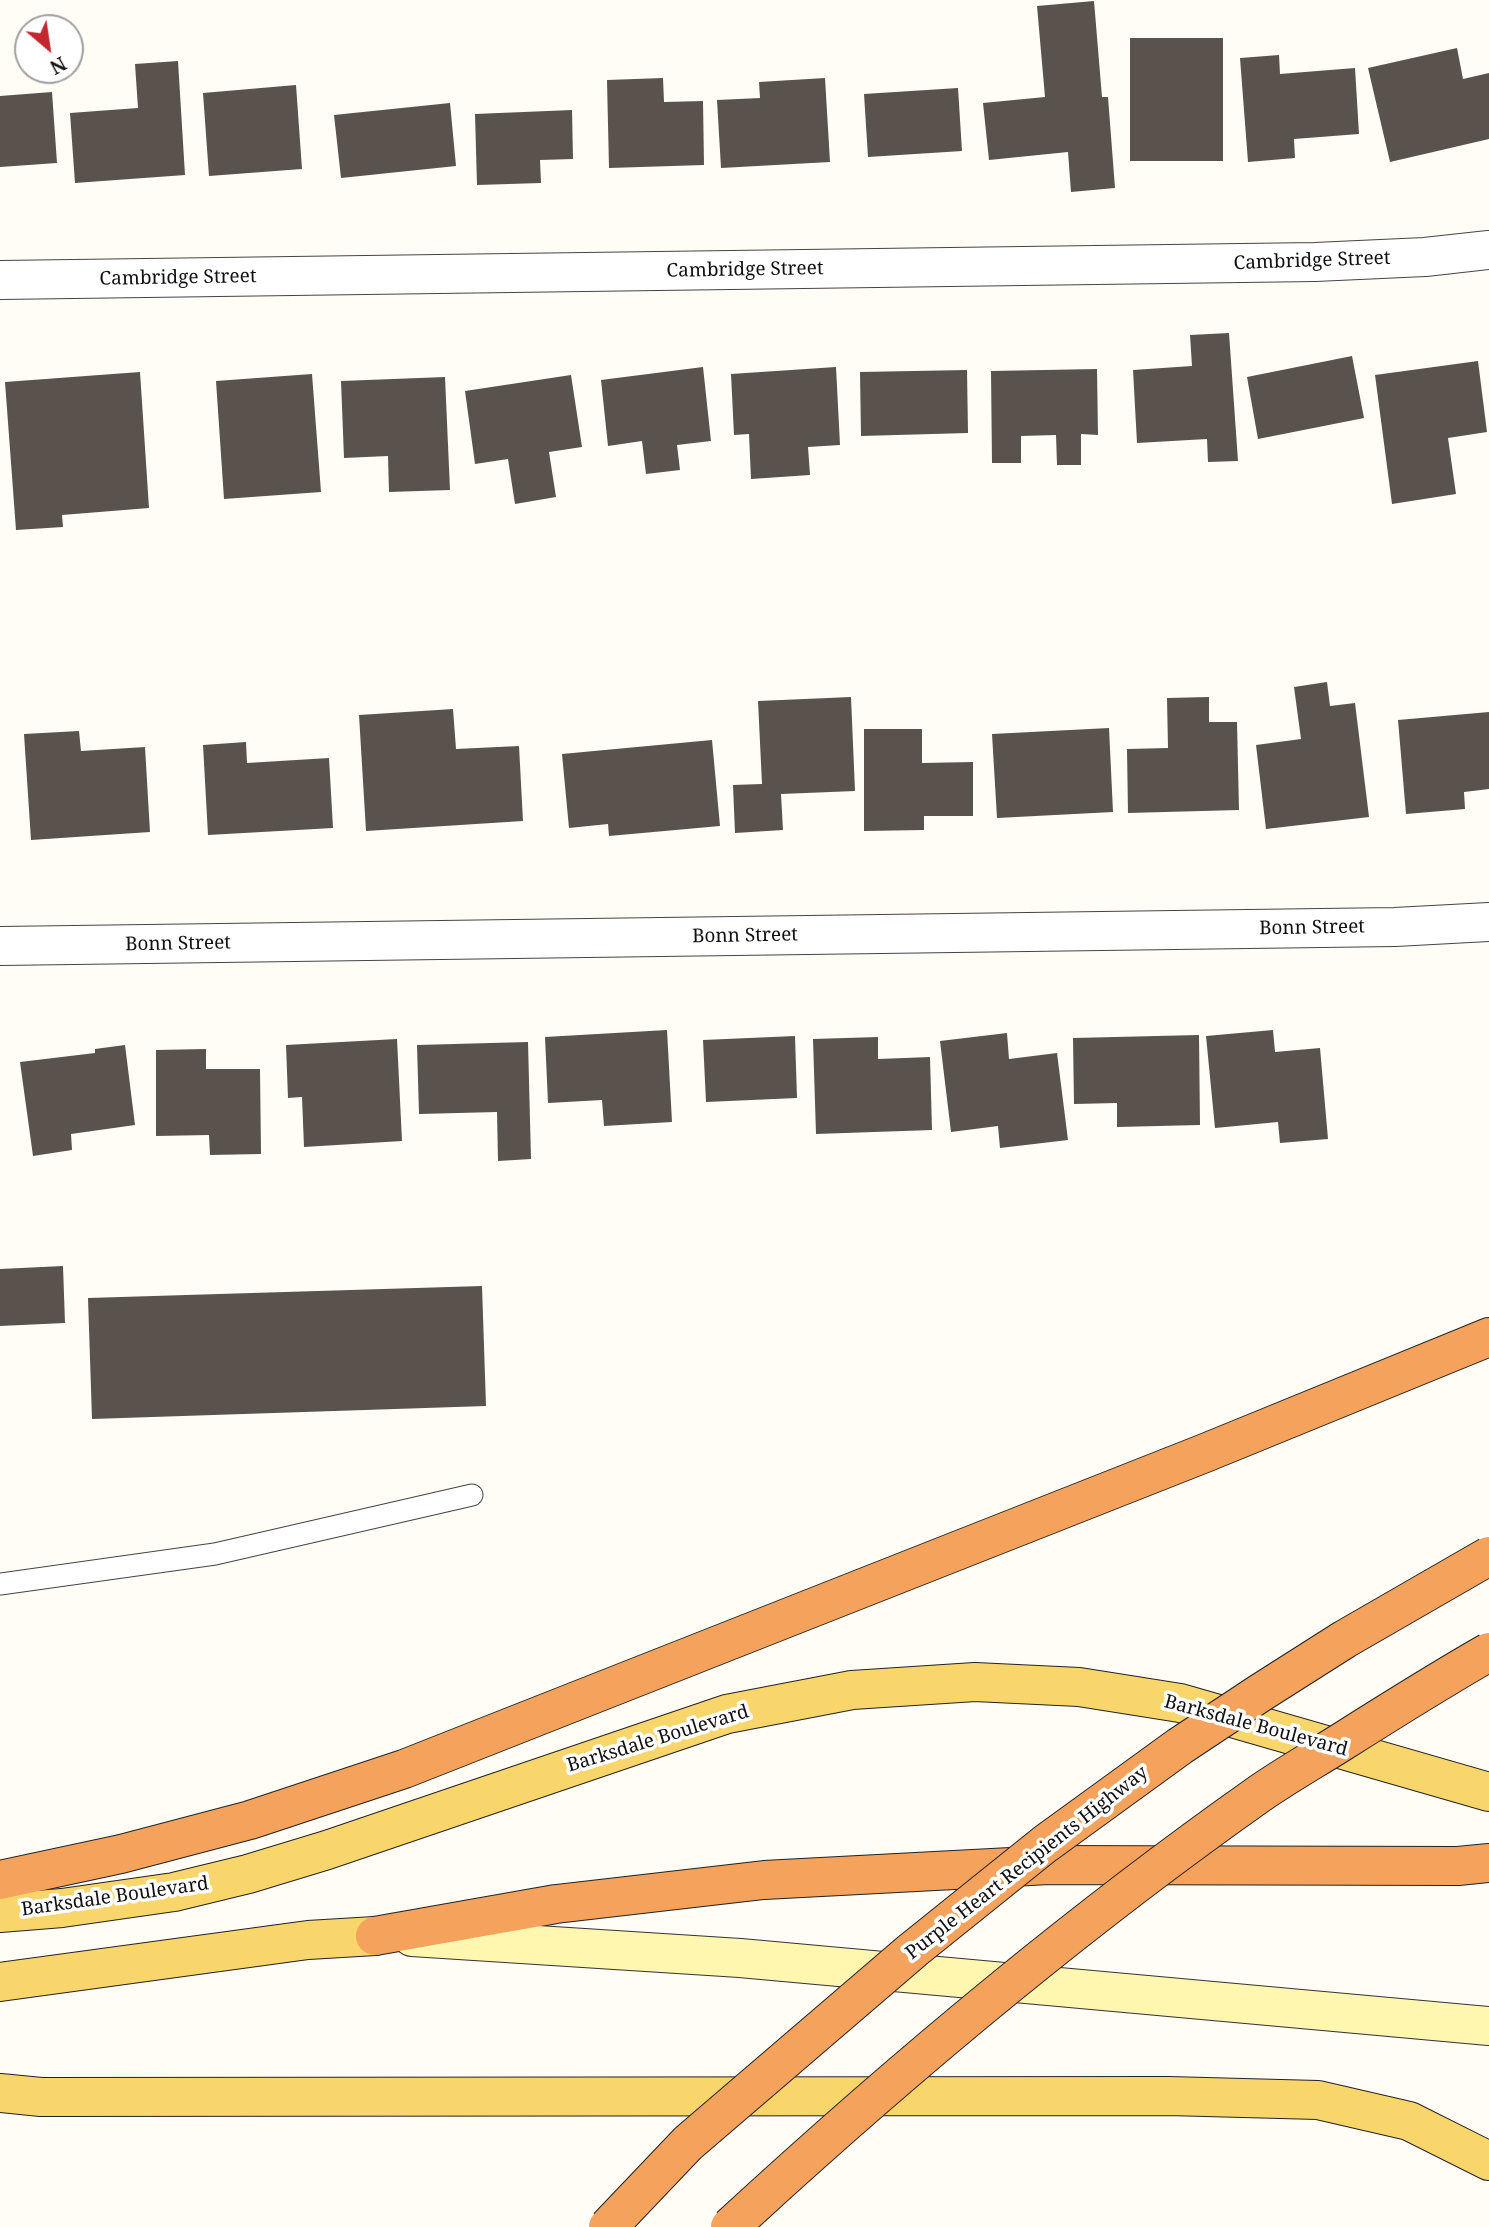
<!DOCTYPE html>
<html>
<head>
<meta charset="utf-8">
<style>
  body { margin:0 }
  #map { position:relative; width:1489px; height:2227px; overflow:hidden; background:#fffdf5; font-family:"Noto Serif",serif }
  canvas { display:block }
  .north { position:absolute; left:14px; top:14px; width:70px; height:70px; box-sizing:border-box; background:#fff; border:2px solid #a0a0a0; border-radius:50%; rotate:151deg; font-size:19px; font-weight:700; line-height:28px; text-align:center; color:#111 }
  .north::after { content:''; display:block; margin:auto; width:24px; height:32px; background:#c4262e; clip-path:polygon(50% 0,100% 100%,50% 72%,0 100%) }
</style>
</head>
<body>
<div id="map">
<canvas width="1489" height="2227"></canvas>
<div class="north">N</div>
</div>
<script>
const c = document.querySelector('canvas').getContext('2d');
c.lineJoin = 'round';
function fillPath(path, color) { c.fillStyle = color; c.fill(path, 'evenodd'); }
function stroke(path, color, width, dash) { c.strokeStyle = color; c.lineWidth = width; c.lineCap = dash ? 'butt' : 'round'; c.setLineDash(dash || []); c.stroke(path); }
function label(font, color, halo, rows, align = 'center') {
  c.font = font + ' "Noto Serif",serif'; c.lineWidth = 7; c.setLineDash([]); c.textBaseline = 'middle'; c.strokeStyle = halo; c.fillStyle = color; for (const [text, x, y, turn = 0] of rows) {
    c.save(); c.translate(x, y); c.rotate((+turn || 0) * Math.PI / 180); c.textAlign = isNaN(turn) ? turn : align; if (halo) c.strokeText(text, 0, 0); c.fillText(text, 0, 0); c.restore();
  }
}
const building = new Path2D(`
  M1094,1l8,96h6l7,91 -44,4 -3,-40 -79,8 -6,-57 62,-6 -8,-91z
  M1130,38h93v123h-93z
  M1457,48l6,31 26,-6v66l-99,23 -22,-94z
  M1279,55l1,19 75,-6 4,66 -65,5 1,19 -47,4 -8,-104z
  M178,61l7,114 -110,8 -5,-70 68,-5 -3,-44z
  M663,78l1,24 39,-1 1,64 -95,3 -2,-88z
  M825,78l5,84 -109,6 -4,-68 43,-2 -1,-16z
  M296,85l6,84 -93,7 -6,-83z
  M958,88l4,63 -94,6 -4,-63z
  M52,92l5,71 -57,4v-71z
  M450,103l6,63 -115,12 -7,-63z
  M572,110l1,49 -33,1 1,23 -64,2 -2,-71z
  M1229,333l9,128 -30,1 -1,-23 -70,4 -4,-73 59,-4 -2,-31z
  M1352,356l12,62 -106,21 -11,-62z
  M1478,361l9,71 -39,6 8,56 -64,10 -17,-129z
  M703,367l8,74 -34,4 3,25 -34,4 -4,-33 -34,5 -7,-66z
  M836,367l4,78 -32,2 2,28 -59,4 -2,-45 -15,1 -3,-61z
  M1097,369l1,66 -17,-1v31h-24l-1,-30 -35,1v27h-29l-1,-92z
  M967,370l1,63 -107,3 -1,-64z
  M140,372l9,136 -87,7 1,12 -47,3 -11,-148z
  M312,374l9,118 -97,7 -8,-118z
  M571,375l11,72 -33,5 7,45 -41,7 -7,-45 -33,5 -10,-73z
  M445,377l5,113 -61,2 -1,-36 -44,2 -3,-77z
  M1327,682l3,24 25,-3 14,114 -103,12 -10,-84 45,-6 -7,-52z
  M851,697l4,94 -74,3 2,36 -48,3 -2,-48 29,-1 -4,-83z
  M1209,697v25h28l2,88 -111,3 -1,-64 41,-1 -1,-50z
  M453,709l3,40 63,-3 4,75 -157,10 -7,-116z
  M1489,712v77l-25,3 1,17 -59,5 -8,-94z
  M1109,728l4,84 -116,6 -5,-84z
  M864,729h58v34l51,-1v54h-49v14l-60,1z
  M79,731l2,20 64,-4 5,85 -119,8 -7,-106z
  M712,740l8,86 -111,10 -1,-12 -39,4 -7,-74z
  M246,742l1,21 82,-5 4,70 -125,7 -5,-90z
  M667,1030l5,92 -68,4 -2,-26 -54,3 -3,-66z
  M1273,1030l2,22 45,-4 8,91 -48,4 -2,-21 -63,6 -9,-92z
  M1007,1033l2,26 48,-6 11,87 -68,8 -2,-22 -47,6 -11,-91z
  M1199,1035l1,90 -83,2v-24l-43,1 -1,-66z
  M795,1036l2,62 -91,4 -3,-62z
  M878,1037v22l52,-2 2,73 -116,4 -3,-95z
  M397,1039l5,102 -98,6 -2,-50 -14,1 -2,-53z
  M528,1042l3,117 -33,2 -1,-49 -78,2 -2,-69z
  M125,1045l10,80 -64,9 1,16 -39,6 -13,-94 75,-9v-4z
  M206,1049v20h54l1,85 -51,1 -1,-20 -53,1v-86z
  M63,1266l2,57 -65,3v-57z
  M482,1286l4,120 -394,13 -4,-121z`);
const lane = new Path2D(`
  M0,1584l215,-30 257,-59`);
const street = new Path2D(`
  M0,280l1315,-18 110,-5 64,-7
  M0,946l1395,-19 94,-5`);
const secondary = new Path2D(`
  M412,1937l328,21 749,68`);
const primary = new Path2D(`
  M0,1913l62,-5 112,-16 74,-18 79,-24 400,-136 125,-24 123,-8 104,5 101,16 309,89
  M0,1982l308,-42 67,-4
  M0,2093l41,4 1127,-1 150,4 91,21 80,40`);
const highway = new Path2D(`
  M0,1880l121,-26 129,-34 154,-51 801,-316 284,-116
  M375,1936l181,-32 208,-24 285,-15 409,1 31,-3`);
const highwayBridge = new Path2D(`
  M608,2227l80,-84 225,-193 132,-106 135,-98 80,-53 85,-54 144,-83
  M730,2227c168,-155 342,-301 529,-433 26,-18 54,-34 81,-51 49,-31 98,-62 149,-91`);
const streetNames = [
  ["Cambridge Street",1312,261,-2],
  ["Cambridge Street",745,270,-1],
  ["Cambridge Street",178,278,-1],
  ["Bonn Street",1312,928,-1],
  ["Bonn Street",745,936,-1],
  ["Bonn Street",178,944,-1],
  ["Barksdale Boulevard",1256,1726,15],
  ["Barksdale Boulevard",658,1739,-17],
  ["Purple Heart Recipients Highway",1027,1863,-38],
  ["Barksdale Boulevard",115,1897,-8]
];
fillPath(building, '#5a524d');
stroke(lane, '#444', 23);
stroke(street, '#444', 40);
stroke(secondary, '#333', 40);
stroke(primary, '#222', 40);
stroke(highway, '#222', 40);
stroke(lane, '#fff', 21);
stroke(street, '#fff', 38);
stroke(secondary, '#fff6b0', 38);
stroke(primary, '#f9d66b', 38);
stroke(highway, '#f5a25d', 38);
stroke(highwayBridge, '#222', 40, []);
stroke(highwayBridge, '#f5a25d', 38);
label('19px', '#111', '#fff', streetNames);
</script>
</body>
</html>
